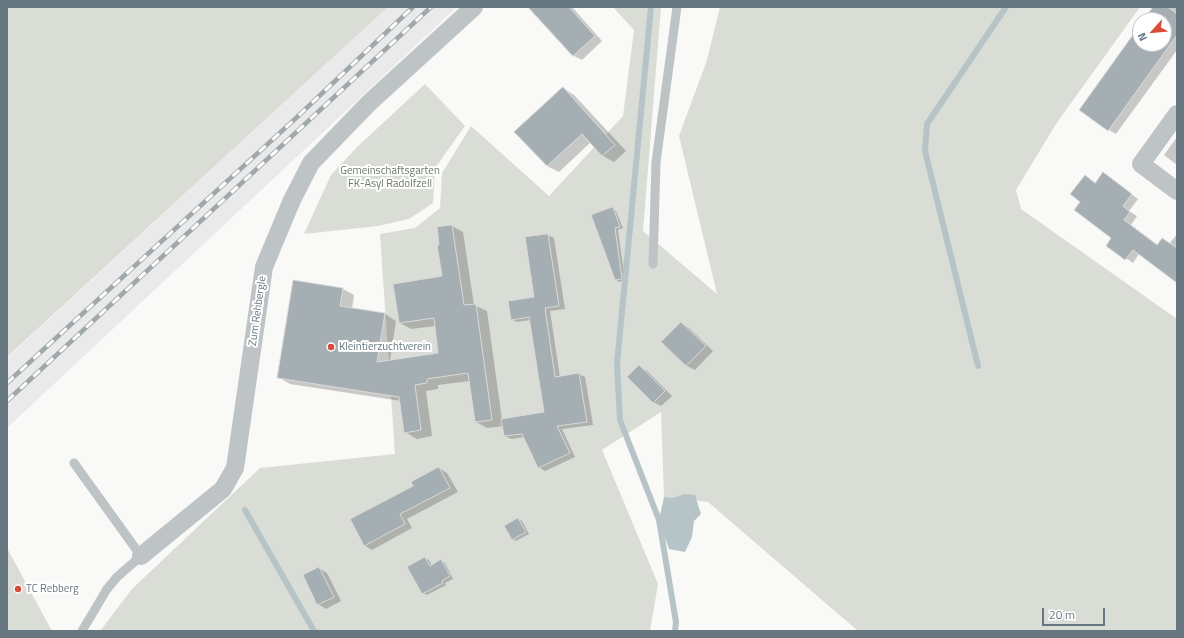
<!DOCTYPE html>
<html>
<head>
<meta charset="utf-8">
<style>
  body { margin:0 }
  #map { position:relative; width:1184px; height:638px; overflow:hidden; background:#f9f9f7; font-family:"Titillium Web",sans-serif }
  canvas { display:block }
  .frame { position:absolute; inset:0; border:8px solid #66777f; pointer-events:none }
  .north { position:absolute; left:1132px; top:12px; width:40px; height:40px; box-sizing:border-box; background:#fff; border:1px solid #c2c9cc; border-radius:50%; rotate:243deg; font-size:11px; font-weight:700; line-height:16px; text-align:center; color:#66777f }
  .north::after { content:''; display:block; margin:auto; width:14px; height:18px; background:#d74b39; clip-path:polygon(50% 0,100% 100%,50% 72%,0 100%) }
  .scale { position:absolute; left:1042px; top:608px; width:63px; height:18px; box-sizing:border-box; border:2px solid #66777f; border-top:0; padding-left:5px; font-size:12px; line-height:14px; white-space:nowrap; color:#66777f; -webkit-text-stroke:3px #fff; paint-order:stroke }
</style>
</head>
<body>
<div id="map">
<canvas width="1184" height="638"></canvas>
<div class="frame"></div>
<div class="north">N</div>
<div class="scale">20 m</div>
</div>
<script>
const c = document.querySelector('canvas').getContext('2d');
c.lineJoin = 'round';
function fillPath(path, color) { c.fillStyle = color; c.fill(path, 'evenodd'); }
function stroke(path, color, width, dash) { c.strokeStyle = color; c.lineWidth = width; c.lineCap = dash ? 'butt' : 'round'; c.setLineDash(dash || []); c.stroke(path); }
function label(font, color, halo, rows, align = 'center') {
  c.font = font + ' "Titillium Web",sans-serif'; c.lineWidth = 4; c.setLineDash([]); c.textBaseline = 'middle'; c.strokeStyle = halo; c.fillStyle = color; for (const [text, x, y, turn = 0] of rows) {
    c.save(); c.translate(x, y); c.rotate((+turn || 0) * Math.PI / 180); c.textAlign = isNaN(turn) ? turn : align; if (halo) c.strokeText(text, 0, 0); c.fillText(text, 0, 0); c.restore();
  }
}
const built = new Path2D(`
  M388,7h69l-450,421v-70z`);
const green = new Path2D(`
  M7,7h381l-381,350z
  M613,7h48l-18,224 74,63 -38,-158 28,-76 13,-53h420l-84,117 -40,66 5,19 156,110v312h-319l-150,-129 -44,-5 -3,-85 -59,38 56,134 -8,47h-550l32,-42 128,-121 135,-14 -15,-220 35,-6 25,-20 2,-35 29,-47 78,70 74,-80 11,-86z
  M425,84l40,42 -30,42 -2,35 -24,16 -31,7 -74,8 27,-59 26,-28z
  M7,548l45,83h-45z`);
const water = new Path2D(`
  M685,494l10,1 6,19 -7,7 -2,16 -7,15 -16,-3 -10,-29 5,-23 9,1z`);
const shadow = new Path2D(`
  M539,7h33l30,34 -20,19 -8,-4 -40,-44z
  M1154,7h23v43l-61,84 -7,-4 31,-103v17h24v-24h-19z
  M563,88l11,7 52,56 -12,11 -11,-6 -12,-14 -32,30 -12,-6z
  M1177,137v28l-13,-10z
  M1110,178l28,21 -9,12 8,5 -6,9 27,20 5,-6 7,4 7,-9v49l-38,-29 -6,9 -26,-18 6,-7 -17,-55z
  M613,209l3,2 7,17 -5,2 7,50 -6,2 -3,-2z
  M452,226l11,6 11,73 13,6 15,109 43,-7 -14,-93 -14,2 -6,-3 24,-21 13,-63 6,3 11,71 -15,2 10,66 19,-3 6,3 8,48 -31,4 13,28 -30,14 -6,-4 -14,-30 -14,2 -6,-3 -1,-10 -17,2 -11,-6 -6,-41 -32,4v4l-12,2 6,45 -15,3 -12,-7 -4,-31 -111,-17 -12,-7 65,-88 11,6 -2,14 33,5 11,7 -6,40 49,-8 -3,-27 -25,3 -11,-6 43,-46 -3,-32z
  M681,323l8,5 24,23 -18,19 -8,-4 -24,-24z
  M639,366l8,5 25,25 -11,10 -8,-4z
  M439,468l8,5 11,19 -51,27 5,9 -40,22 -8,-5 50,-59z
  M518,519l4,2 7,13 -13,7 -4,-2z
  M425,558l4,2 3,6 9,-5 4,2 8,16 -8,4 1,2 -19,10 -4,-2z
  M319,568l8,5 14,28 -15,8 -8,-5z`);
const stream = new Path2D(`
  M651,7l-34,357 3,56 39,100 17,102 -1,9
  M978,366l-53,-215 2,-27 79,-117
  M245,510l69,121`);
const building = new Path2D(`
  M528,7h41l26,29 -22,20z
  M1153,7h15l9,7v21l-69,96 -29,-21 61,-85v19h24v-24h-20z
  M563,87l52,58 -13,11 -20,-22 -35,32 -33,-34z
  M1103,172l29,22 -9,12 7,6 -6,8 33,25 5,-7 15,10v35l-44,-33 -8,10 -19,-14 5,-8 -37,-28 6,-8 -10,-8 15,-19 10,8z
  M613,207l7,20 -5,1 7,51 -7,1 -24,-65z
  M452,225l12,80 12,-1 16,116 -17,2 -7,-49 -41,6v4l-12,2 6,45 -17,3 -5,-36 -122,-19 16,-98 50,8 -3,18 45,7 -8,49 61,-9 -4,-35 -35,5 -6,-39 49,-8 -5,-31h2l-2,-18z
  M548,234l11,72 -14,2 10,69 24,-4 8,49 -30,4 13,27 -32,15 -16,-34 -18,2 -3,-17 43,-7 -15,-95 -18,3 -3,-19 26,-4 -9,-60z
  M681,322l25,24 -20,20 -25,-24z
  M639,365l26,26 -12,12 -26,-26z
  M439,467l11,21 -50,26 5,10 -41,22 -14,-27 63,-33 -2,-4z
  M518,518l8,14 -14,8 -8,-14z
  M425,557l5,9 11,-7 9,17 -8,5 1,2 -21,11 -15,-27z
  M319,567l15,30 -17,8 -14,-30z`);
const service = new Path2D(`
  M653,264l3,-102 21,-155
  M74,463l67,93 -24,21 -10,12 -25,42`);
const minor = new Path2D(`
  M1177,114l-36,50 36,27
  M141,556l82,-67 12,-21 29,-201 28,-67 19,-37 58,-60 105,-96`);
const rail = new Path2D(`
  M7,383l288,-264 118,-112
  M7,401l424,-394`);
const markers = [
  [331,347,4,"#d74b39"],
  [18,589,4,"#d74b39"]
];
const parkNames = [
  ["Gemeinschaftsgarten",390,171],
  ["FK-Asyl Radolfzell",390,184]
];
const streetNames = [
  ["Zum Rehbergle",258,311,-82]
];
const poiNames = [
  ["Kleintierzuchtverein",339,347],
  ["TC Rebberg",26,589]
];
fillPath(built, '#eaeaea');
fillPath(green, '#d9ddd6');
fillPath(water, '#b7c4c7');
fillPath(shadow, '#0003');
stroke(stream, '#b7c4c7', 6);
fillPath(building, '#a5afb3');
stroke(building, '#dbdad9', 1);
stroke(service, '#bec3c6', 9);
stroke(minor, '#bec3c6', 18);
stroke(rail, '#a0a8ac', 4.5);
stroke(rail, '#fff', 3, [9]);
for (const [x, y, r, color] of markers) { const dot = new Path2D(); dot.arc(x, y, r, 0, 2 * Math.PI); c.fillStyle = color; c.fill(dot); stroke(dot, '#fff', 1.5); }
label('11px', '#6a7865', '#fff', parkNames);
label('11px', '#66777f', '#fff', streetNames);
label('11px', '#66777f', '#fff', poiNames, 'left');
</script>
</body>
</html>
